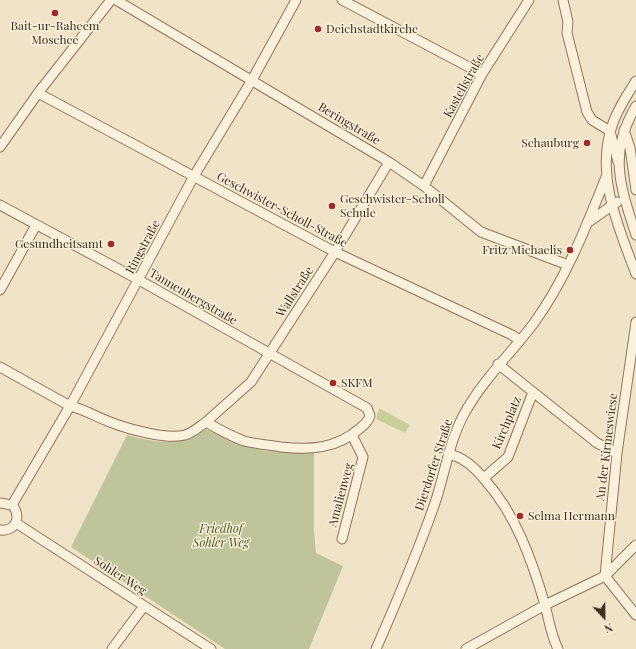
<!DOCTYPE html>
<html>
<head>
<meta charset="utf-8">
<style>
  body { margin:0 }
  #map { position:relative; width:636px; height:649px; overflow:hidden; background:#f0e4c8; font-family:"Playfair Display",serif }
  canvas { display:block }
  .north { position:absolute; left:584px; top:597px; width:40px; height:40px; -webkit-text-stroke:3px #f7eed8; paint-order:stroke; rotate:158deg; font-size:11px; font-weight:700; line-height:16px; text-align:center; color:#3d2e20 }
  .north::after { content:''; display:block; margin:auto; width:14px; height:18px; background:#3d2e20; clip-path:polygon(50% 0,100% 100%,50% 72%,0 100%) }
</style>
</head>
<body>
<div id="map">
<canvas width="636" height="649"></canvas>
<div class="north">N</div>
</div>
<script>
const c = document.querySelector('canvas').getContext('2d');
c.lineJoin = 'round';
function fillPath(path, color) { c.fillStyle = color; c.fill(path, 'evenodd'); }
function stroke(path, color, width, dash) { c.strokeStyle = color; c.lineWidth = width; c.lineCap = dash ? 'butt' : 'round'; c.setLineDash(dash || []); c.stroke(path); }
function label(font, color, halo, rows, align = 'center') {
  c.font = font + ' "Playfair Display",serif'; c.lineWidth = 3; c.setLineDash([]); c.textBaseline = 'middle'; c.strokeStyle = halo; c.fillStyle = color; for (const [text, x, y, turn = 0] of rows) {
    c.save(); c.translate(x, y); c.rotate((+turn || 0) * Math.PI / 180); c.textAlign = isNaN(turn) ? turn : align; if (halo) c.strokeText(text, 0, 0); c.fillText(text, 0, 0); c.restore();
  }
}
const green = new Path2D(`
  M379,408l31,17 -5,8 -29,-14z`);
const cemetery = new Path2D(`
  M206,429l35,16 25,6 48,2v79l2,21 27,13 -34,83h-84l-154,-102 56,-112c31,8 52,12 79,-6z`);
const minor = new Path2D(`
  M116,0l273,162 35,24 57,46 87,33
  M342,0l140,74
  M563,0l5,22 -1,11 20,79 5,8 18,11 8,31
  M636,81c-9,14 -19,29 -24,45 -17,49 7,103 24,148
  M38,93l297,159 177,83 7,5
  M636,106c-28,47 -16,80 0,129
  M624,130l6,18 6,42
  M0,147l38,-54 73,-93
  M424,186l58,-112 47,-74
  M0,205l139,75 228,128 3,8c-2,6 -6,9 -11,13 -23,20 -49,21 -78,18 -12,-2 -25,-3 -37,-6 -13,-5 -26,-12 -38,-19 -7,5 -12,10 -21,13 -18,5 -57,-6 -75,-13 -14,-5 -26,-13 -40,-16l-70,-39
  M590,221l27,-19
  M0,290l36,-65
  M636,322l-19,131 -12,123 31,39
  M498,364l99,79 20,10
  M206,422l45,-40 84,-130 54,-90
  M448,454c16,3 27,14 37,26 31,35 47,80 60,125 4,15 6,30 13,44
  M484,478l24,-21 25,-65
  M0,503l12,2c10,11 4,27 -12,25
  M12,505l58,-99 124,-230 58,-96 44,-80
  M16,523l195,126
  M342,539l21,-82 -11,-22
  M112,649l32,-43
  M376,649c21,-48 42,-97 59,-146 10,-30 14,-61 29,-89 20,-36 46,-59 70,-91 32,-44 52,-96 72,-146
  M466,649l79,-44 60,-29 31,-31`);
const markers = [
  [55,13,4,"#9e2a2b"],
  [318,29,4,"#9e2a2b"],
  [587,143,4,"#9e2a2b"],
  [332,206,4,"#9e2a2b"],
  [111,244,4,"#9e2a2b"],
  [570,250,4,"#9e2a2b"],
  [333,383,4,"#9e2a2b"],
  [520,516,4,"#9e2a2b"]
];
const poiNames = [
  ["Bait-ur-Raheem",55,26,"center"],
  ["Moschee",55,40,"center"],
  ["Deichstadtkirche",326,29],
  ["Schauburg",579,143,"right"],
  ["Geschwister-Scholl",340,199],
  ["Schule",340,213],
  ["Gesundheitsamt",103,244,"right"],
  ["Fritz Michaelis",562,250,"right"],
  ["SKFM",341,383],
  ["Selma Hermann",528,516]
];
const streetNames = [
  ["Kastellstraße",464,86,-61],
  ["Beringstraße",349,124,31],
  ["Geschwister-Scholl-Straße",282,210,28],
  ["Ringstraße",143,247,-62],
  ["Wallstraße",295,292,-57],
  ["Tannenbergstraße",193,297,30],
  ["Kirchplatz",507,423,-67],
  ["An der Kirmeswiese",607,447,-83],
  ["Dierdorfer Straße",434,465,-72],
  ["Amalienweg",341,495,-75],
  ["Sohler Weg",120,576,33]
];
const parkNames = [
  ["Friedhof",221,529],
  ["Sohler Weg",221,543]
];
fillPath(green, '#c9cf9b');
fillPath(cemetery, '#bfc49a');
stroke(minor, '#8d765c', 11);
stroke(minor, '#faf1dc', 9);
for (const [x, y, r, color] of markers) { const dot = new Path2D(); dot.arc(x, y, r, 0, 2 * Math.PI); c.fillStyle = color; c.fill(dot); stroke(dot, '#f7eed8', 1.5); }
label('12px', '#3d2e20', '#f7eed8', poiNames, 'left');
label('12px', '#3d2e20', '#f7eed8', streetNames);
label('italic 12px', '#4d5a26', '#f7eed8', parkNames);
</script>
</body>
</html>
